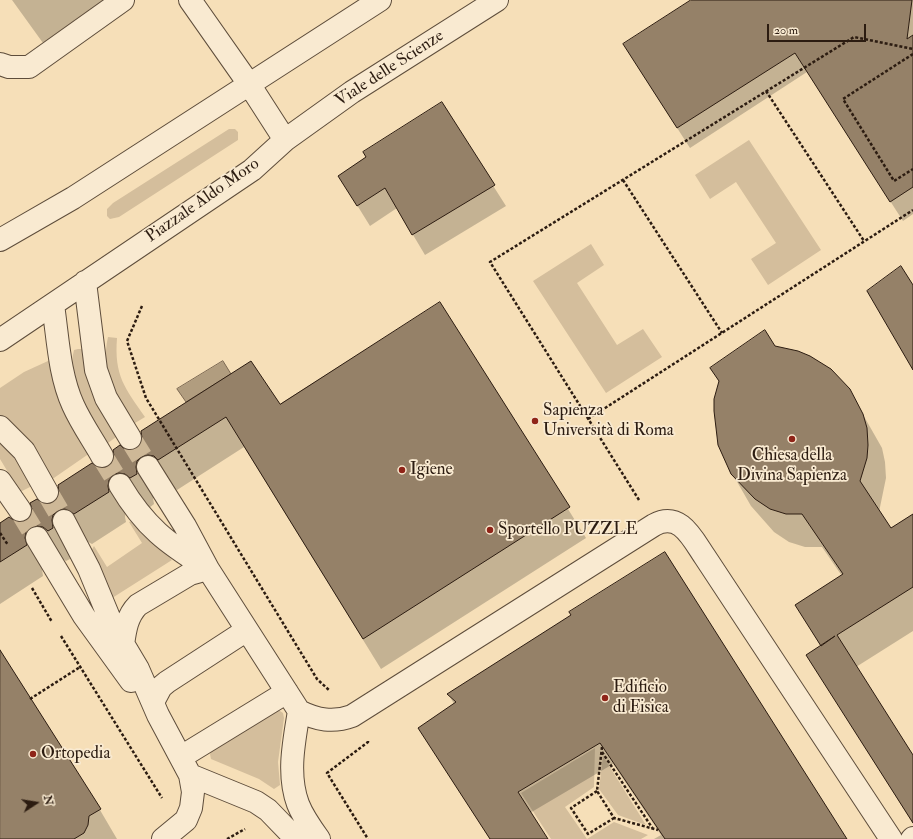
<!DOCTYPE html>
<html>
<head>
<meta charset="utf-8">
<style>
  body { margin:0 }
  #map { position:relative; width:913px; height:839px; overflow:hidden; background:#f6dfb8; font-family:"IM FELL Double Pica",serif }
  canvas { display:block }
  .north { position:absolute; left:16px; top:783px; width:40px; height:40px; -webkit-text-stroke:3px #f9ead1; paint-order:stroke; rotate:78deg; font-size:11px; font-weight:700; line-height:16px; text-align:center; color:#2c1c11 }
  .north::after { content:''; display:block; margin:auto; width:14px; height:18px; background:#2c1c11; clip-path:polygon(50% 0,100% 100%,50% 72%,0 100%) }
  .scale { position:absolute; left:767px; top:24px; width:99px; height:18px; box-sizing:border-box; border:2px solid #2c1c11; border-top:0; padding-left:5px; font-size:12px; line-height:14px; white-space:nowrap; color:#2c1c11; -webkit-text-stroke:3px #f9ead1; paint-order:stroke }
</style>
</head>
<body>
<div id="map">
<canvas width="913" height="839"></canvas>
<div class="north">N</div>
<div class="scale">20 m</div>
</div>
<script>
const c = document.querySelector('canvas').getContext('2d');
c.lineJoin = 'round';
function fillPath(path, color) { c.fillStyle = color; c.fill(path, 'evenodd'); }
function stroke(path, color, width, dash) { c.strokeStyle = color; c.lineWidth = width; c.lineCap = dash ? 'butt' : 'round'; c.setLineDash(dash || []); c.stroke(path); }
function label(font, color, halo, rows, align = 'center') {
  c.font = font + ' "IM FELL Double Pica",serif'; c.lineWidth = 3.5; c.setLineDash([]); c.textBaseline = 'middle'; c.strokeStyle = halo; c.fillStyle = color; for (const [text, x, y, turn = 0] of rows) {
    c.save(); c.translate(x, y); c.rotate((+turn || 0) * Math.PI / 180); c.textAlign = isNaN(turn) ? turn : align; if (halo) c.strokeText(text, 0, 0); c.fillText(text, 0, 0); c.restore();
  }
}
const green = new Path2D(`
  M229,129h6l3,3v8l-119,77 -9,2 -3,-3v-7l6,-6z
  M749,140l72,110 -53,35 -17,-26 25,-16 -40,-61 -26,17 -15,-24z
  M591,244l13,21 -27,18 40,62 26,-16 19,28 -56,36 -73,-112z
  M108,337l9,1c-3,38 8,50 28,79l-10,6c-19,-26 -35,-52 -27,-86z
  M78,349h5l37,85 -12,9c-15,-25 -43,-62 -34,-93z
  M48,361l5,1 37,91 -39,27c-14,-22 -29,-52 -51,-65v-27l24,-16z
  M0,439l10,11 24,35 -14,7 -20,-33z
  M132,521l4,1 36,38 -63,40 -18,-49 3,-5 13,21 35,-24 -13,-21z
  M277,709l6,4 1,5 -6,44 2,23 -6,4 -15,-10 -48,-20 -1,-5 2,-5z
  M595,748l-1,39 -29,20 22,32h-36l-30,-46z
  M603,756l43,69 -28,-10 -19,-26z
  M614,822l34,13 -7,4h-54z`);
const water = new Path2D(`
  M223,361l8,13 -45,28 -9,-13z`);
const shadow = new Path2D(`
  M12,0h118l-19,13 -9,-12 -59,42z
  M693,0h220v214l-10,7 -96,-149 -117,76 -54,-84z
  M441,104l65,102 -81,49 -28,-47 -27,18 -31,-50z
  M440,303l146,235 -205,131 -137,-222 -67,43 -4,-3 -19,5 -1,6 1,6 -5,4 -23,2 -1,7 1,5 -34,22 -9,-5 -14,12 1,8 -4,2 -4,-3 -7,-2 -12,6 -1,7 1,7 -43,28v-80l21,-1 6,-2 19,-15 8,-2 48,-34 7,-3 15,-17 6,1 7,-2 5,-4 1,-7 -1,-6 137,-27z
  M774,347l75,43 33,58 3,14 1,16 -7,34 12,18 22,-15v116l-57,36 57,89v68l-105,-168 13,-9 -25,-42 46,-29 -20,-29h-17l-16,-5 -15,-10 -23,-26 -19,-33 -13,-91 -8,-14z
  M572,616l274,223h-192l7,-4 -48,-71 -83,49 17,26h-57l-58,-90 22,-45 -5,-9z
  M0,653l100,157 17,29h-117z`);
const building = new Path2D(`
  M691,0h221l-5,39 6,-4v152l-23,15 -95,-149 -118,75 -54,-84z
  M442,102l53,83 -83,50 -27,-47 -28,18 -19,-30 28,-19 -3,-5z
  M901,266l12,19v85l-46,-79z
  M440,302l130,205 -207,132 -137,-222 -68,43 -4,-4 -6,-1 -7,2 -4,4 -1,6 1,7 -7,4 -5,-4 -6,-1 -5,1 -5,6 -1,6 1,6 -35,22 -9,-5 -7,1 -5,5 -1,5 1,8 -5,3 -5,-4 -6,-1 -7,2 -4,4 -1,6 2,7 -27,17v-39l9,-6 6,4 6,1 6,-2 4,-5 1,-6 -2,-6 7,-4 9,5 7,-1 5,-5 1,-5 -1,-8 34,-22 10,5 7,-1 4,-4 1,-7 -1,-6 7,-5 4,4 6,1 7,-2 4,-4 1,-6 -1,-7 110,-70 29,43z
  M765,330l10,16 23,5 12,5 21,13 19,20 13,25 4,14 1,17 -1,13 -7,23 31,47 22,-14v73l-76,48 76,120v68l-107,-168 29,-19 -14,10 -26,-41 48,-31 -41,-60h-16l-16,-5 -15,-10 -24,-25 -13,-29 -4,-34v-12l5,-18 -9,-13z
  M665,552l182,287h-182l-65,-96 -82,49 30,47h-58l-72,-111 38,-26 -9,-8 124,-79 -2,-3z
  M0,650l101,159 -12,7 -1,9 -4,8 -10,6h-74z`);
const minorTunnel = new Path2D(`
  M130,438l18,29
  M102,456l18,29
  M47,492l17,29
  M20,510l17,28`);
const path = new Path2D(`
  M913,54l-70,45 51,82 19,-12
  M766,91l98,150
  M623,180l99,153
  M142,306l-15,35 19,57 171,281 13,12
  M588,419l325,-209
  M639,500l-149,-238 364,-225 59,12
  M0,533l8,12
  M32,588l20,34
  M61,636l101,162
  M30,699l50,-32
  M368,741v1l-41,31 41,66
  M602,747l-5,44 17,27 44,12
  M602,752l51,77
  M597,791l-26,17 17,26 26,-16
  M227,839l18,-10`);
const minor = new Path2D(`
  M190,0l59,84 36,56
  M0,64l9,3h20l94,-67
  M0,240l73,-42 307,-198
  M85,282l11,88 10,28 24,40
  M53,305c5,33 6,69 20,100 8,18 20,35 29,51
  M0,340l252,-170 33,-30 67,-48 145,-92
  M0,427l24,24 23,41
  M148,467l37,59 23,43 91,142c18,9 34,12 53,5l302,-191c26,-14 38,13 51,32l186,282
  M0,481l20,29
  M120,485c25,42 47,58 87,83
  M64,521l25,48 24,58 25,42 20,46 32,60 3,17 -2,16 -5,12 -23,19
  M37,538l47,78 47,65
  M123,645c2,-15 4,-29 15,-40l52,-31 18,-5
  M153,702l8,-15 6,-5 80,-52
  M299,711c-5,31 -12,63 -1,93 5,13 13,24 21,35
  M181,757l106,-65
  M190,775l66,27 12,8 28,29
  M912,839l1,-1`);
const markers = [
  [535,421,4,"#8f2418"],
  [792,439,4,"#8f2418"],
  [402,470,4,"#8f2418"],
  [490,530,4,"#8f2418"],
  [605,698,4,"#8f2418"],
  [33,754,4,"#8f2418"]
];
const streetNames = [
  ["Viale delle Scienze",390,69,-33],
  ["Piazzale Aldo Moro",203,201,-35]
];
const poiNames = [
  ["Sapienza",543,411],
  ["Università di Roma",543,431],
  ["Chiesa della",792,456,"center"],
  ["Divina Sapienza",792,476,"center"],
  ["Igiene",410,470],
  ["Sportello PUZZLE",498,530],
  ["Edificio",613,688],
  ["di Fisica",613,708],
  ["Ortopedia",41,754]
];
fillPath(green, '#d4be9c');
fillPath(water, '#b19d7f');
stroke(water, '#7c6953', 1);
fillPath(shadow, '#0003');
fillPath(building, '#958168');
stroke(building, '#2c1c11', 1);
stroke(minorTunnel, '#ceb897', 22, [22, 11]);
stroke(minor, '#5e4d3b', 24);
stroke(path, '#2c1c11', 2.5, [3, 2]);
stroke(minor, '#f9ead1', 22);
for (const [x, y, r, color] of markers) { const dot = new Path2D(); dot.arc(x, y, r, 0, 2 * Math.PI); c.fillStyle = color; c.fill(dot); stroke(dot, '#f9ead1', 1.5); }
label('17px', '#2c1c11', '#f9ead1', streetNames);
label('17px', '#2c1c11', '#f9ead1', poiNames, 'left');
</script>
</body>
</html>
